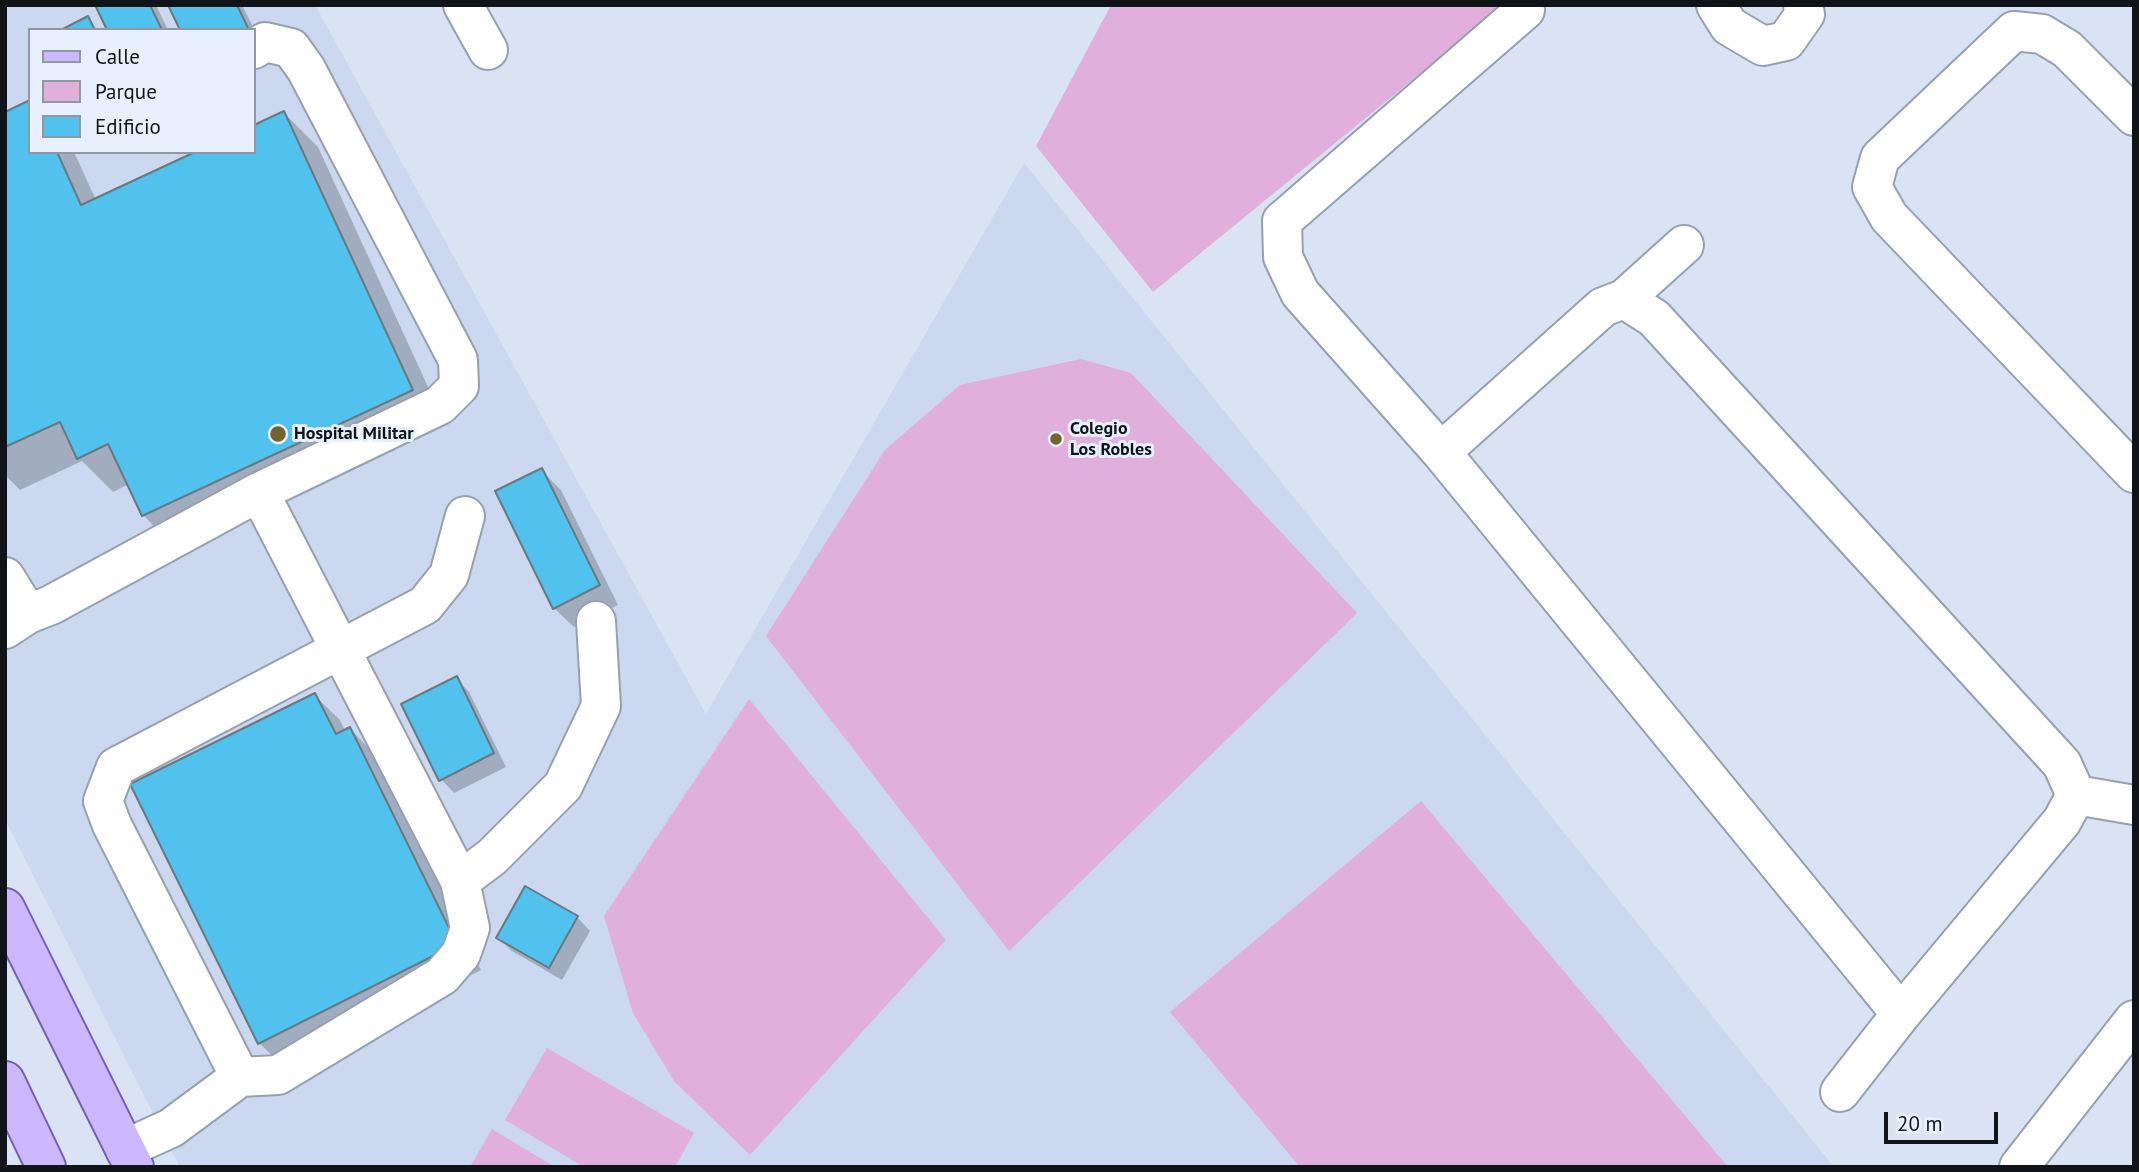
<!DOCTYPE html>
<html>
<head>
<meta charset="utf-8">
<style>
  body { margin:0 }
  #map { position:relative; width:2139px; height:1172px; overflow:hidden; background:#d9e3f3; font-family:"PT Sans",sans-serif }
  canvas { display:block }
  .frame { position:absolute; inset:0; border:7px solid #101419; pointer-events:none }
  .legend { position:absolute; left:28px; top:28px; width:228px; height:126px; box-sizing:border-box; background:#e8f0fd; border:2px solid #9298a2; margin:0; padding:9px 12px; list-style:none; font-size:21px; color:#101419 }
  .legend li { display:flex; align-items:center; gap:14px; height:35px }
  .legend b { width:35px; border:2px solid #9298a2 }
  .scale { position:absolute; left:1884px; top:1112px; width:114px; height:32px; box-sizing:border-box; border:4px solid #101419; border-top:0; padding-left:9px; font-size:21px; line-height:24px; white-space:nowrap; color:#101419; -webkit-text-stroke:5px #e8f0fd; paint-order:stroke }
</style>
</head>
<body>
<div id="map">
<canvas width="2139" height="1172"></canvas>
<div class="frame"></div>
<ul class="legend">
<li><b style="height:9px;background:#ccb8ff"></b>Calle</li>
<li><b style="height:19px;background:#e0afdc"></b>Parque</li>
<li><b style="height:19px;background:#50c2ed"></b>Edificio</li>
</ul>
<div class="scale">20 m</div>
</div>
<script>
const c = document.querySelector('canvas').getContext('2d');
c.lineJoin = 'round';
function fillPath(path, color) { c.fillStyle = color; c.fill(path, 'evenodd'); }
function stroke(path, color, width, dash) { c.strokeStyle = color; c.lineWidth = width; c.lineCap = dash ? 'butt' : 'round'; c.setLineDash(dash || []); c.stroke(path); }
function label(font, color, halo, rows, align = 'center') {
  c.font = font + ' "PT Sans",sans-serif'; c.lineWidth = 6; c.setLineDash([]); c.textBaseline = 'middle'; c.strokeStyle = halo; c.fillStyle = color; for (const [text, x, y, turn = 0] of rows) {
    c.save(); c.translate(x, y); c.rotate((+turn || 0) * Math.PI / 180); c.textAlign = isNaN(turn) ? turn : align; if (halo) c.strokeText(text, 0, 0); c.fillText(text, 0, 0); c.restore();
  }
}
const built = new Path2D(`
  M5,5h310l391,709 318,-551 810,1004h-1654l-175,-348zM30,30h224v122h-224z`);
const green = new Path2D(`
  M1111,5h393l-351,287 -117,-146z
  M1081,359l50,14 226,240 -348,338 -243,-315 119,-186 75,-65z
  M749,699l197,241 -196,215 -76,-74 -41,-68 -29,-97z
  M1421,801l307,366h-428l-130,-155z
  M547,1048l147,85 -19,34h-91l-79,-47z
  M492,1129l63,38h-85z`);
const shadow = new Path2D(`
  M97,5h59l12,25h-59z
  M170,5h72l19,38 -7,-13h-72z
  M5,113l25,39h44l22,48 158,-48v-25l30,-14 34,34 127,277 -268,125 -34,-34 -14,-31 -16,8 -31,-31 -62,29 -15,-15z
  M541,470l20,20 57,115 -44,22 -20,-19z
  M456,678l13,14 37,75 -52,26 -13,-14z
  M314,695l26,25 5,11 5,-2 25,25 106,216 -196,98 -26,-25z
  M577,917l13,14 -28,49 -50,-29 -14,-13z`);
const building = new Path2D(`
  M95,5h55l12,25h-55z
  M168,5h69l12,25h-69z
  M88,16l7,14h-34z
  M30,100v52h27l24,53 114,-53h59v-27l30,-14 129,279 -271,126 -34,-72 -31,15 -17,-37 -55,25v-335z
  M542,468l58,117 -47,24 -58,-118z
  M457,676l37,77 -55,28 -38,-77z
  M315,693l21,41 14,-7 107,217 -199,100 -128,-260z
  M525,886l53,30 -29,52 -53,-30z`);
const minor = new Path2D(`
  M463,5l25,45
  M1716,5l13,21 34,20 23,-5 19,-27 -2,-9
  M1525,10l-243,211 1,36 17,36 141,159 460,562
  M2134,116l-67,-67 -25,-15 -28,-3 -134,127 -8,29 17,30 245,256
  M1624,299l30,19 408,446 14,31 58,10
  M1441,452l162,-145 21,-8 60,-54
  M5,577l23,37
  M5,629l23,-15 23,-9 208,-113 181,-87 19,-19 -1,-26 -152,-291 -15,-21 -26,-6 -11,7
  M460,881l32,-24 71,-71 38,-80 -5,-85
  M240,1077l-128,-252 -9,-24 13,-34 309,-162 24,-30 16,-59
  M1840,1092l61,-78 161,-193 14,-26
  M125,1149l46,-21 69,-51 38,-2 164,-99 19,-22 9,-26 -10,-47 -201,-389
  M2019,1167l115,-147`);
const major = new Path2D(`
  M5,908l129,259
  M5,1081l41,86`);
const markers = [
  [278,434,9,"#726230"],
  [1056,439,7,"#726230"]
];
const poiNames = [
  ["Colegio",1070,429],
  ["Los Robles",1070,450],
  ["Hospital Militar",294,434]
];
fillPath(built, '#cbd8ef');
fillPath(green, '#e0afdc');
fillPath(shadow, '#0003');
fillPath(building, '#50c2ed');
stroke(building, '#677981', 2);
stroke(minor, '#96a0af', 42);
stroke(major, '#7460ae', 42);
stroke(minor, '#fff', 38);
stroke(major, '#ccb8ff', 38);
for (const [x, y, r, color] of markers) { const dot = new Path2D(); dot.arc(x, y, r, 0, 2 * Math.PI); c.fillStyle = color; c.fill(dot); stroke(dot, '#e8f0fd', 2.5); }
label('bold 18px', '#101419', '#e8f0fd', poiNames, 'left');
</script>
</body>
</html>
